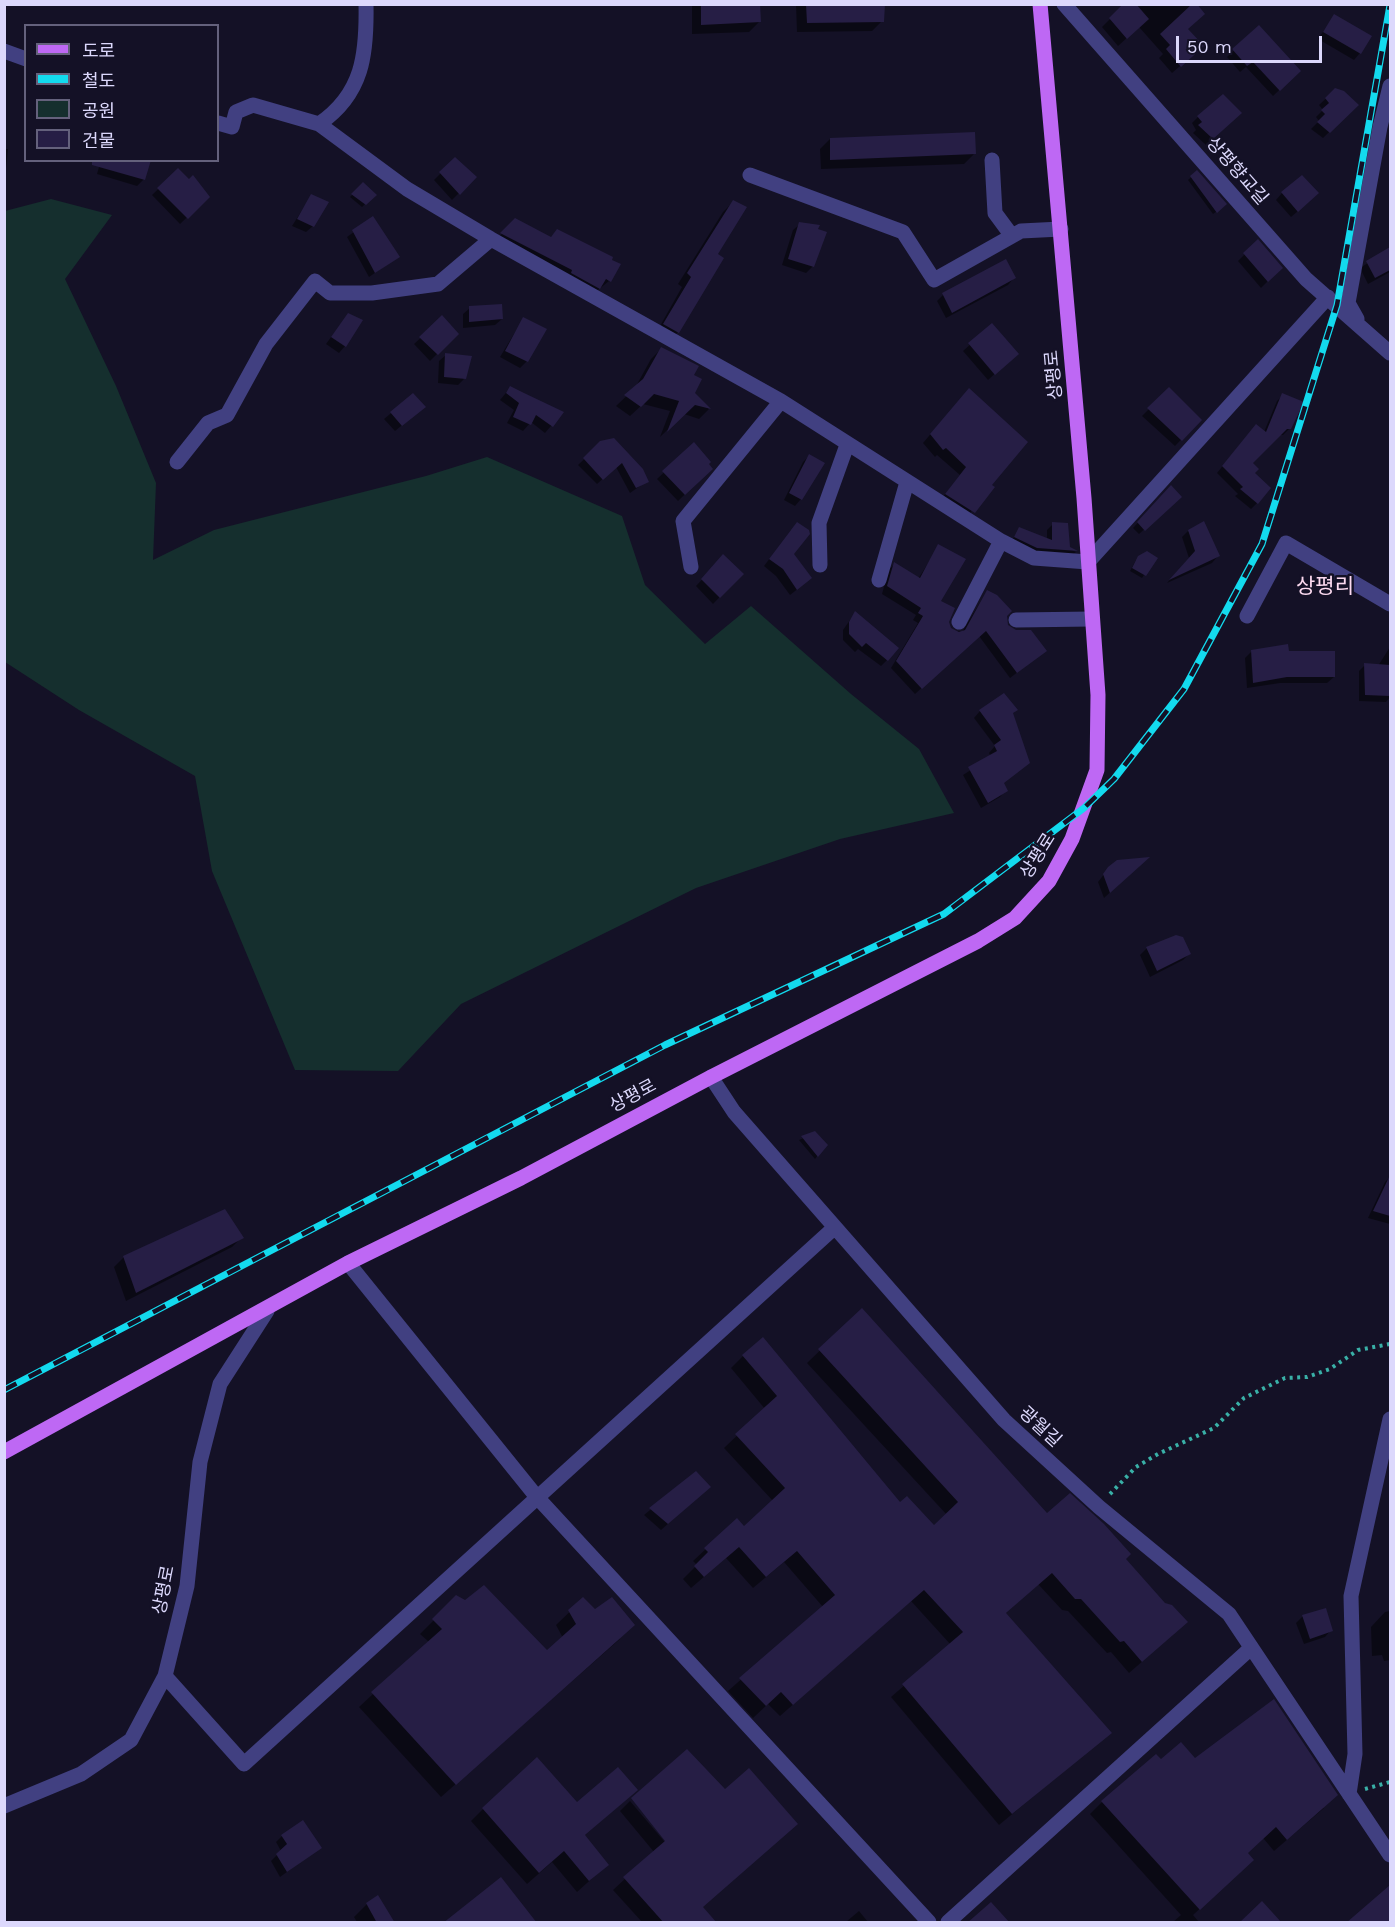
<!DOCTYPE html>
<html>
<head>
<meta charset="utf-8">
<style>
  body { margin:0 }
  #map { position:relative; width:1395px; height:1927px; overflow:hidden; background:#141126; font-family:"Work Sans","Noto Sans KR",sans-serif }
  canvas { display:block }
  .frame { position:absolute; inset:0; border:6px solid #dcd8fc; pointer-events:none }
  .legend { position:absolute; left:24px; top:24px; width:195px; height:138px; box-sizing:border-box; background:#141126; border:2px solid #64617c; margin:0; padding:8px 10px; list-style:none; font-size:18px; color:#dcd8fc }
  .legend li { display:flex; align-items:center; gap:12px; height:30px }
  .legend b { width:30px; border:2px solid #64617c }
  .scale { position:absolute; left:1176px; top:36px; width:146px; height:27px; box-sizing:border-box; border:3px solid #dcd8fc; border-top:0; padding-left:8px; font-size:18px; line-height:21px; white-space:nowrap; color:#dcd8fc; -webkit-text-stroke:4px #141126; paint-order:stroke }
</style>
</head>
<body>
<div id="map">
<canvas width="1395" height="1927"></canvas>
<div class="frame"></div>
<ul class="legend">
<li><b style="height:8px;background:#be68f4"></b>도로</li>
<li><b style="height:8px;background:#13daee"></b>철도</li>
<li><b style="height:16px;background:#152f2e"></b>공원</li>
<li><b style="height:16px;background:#261e45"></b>건물</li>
</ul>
<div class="scale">50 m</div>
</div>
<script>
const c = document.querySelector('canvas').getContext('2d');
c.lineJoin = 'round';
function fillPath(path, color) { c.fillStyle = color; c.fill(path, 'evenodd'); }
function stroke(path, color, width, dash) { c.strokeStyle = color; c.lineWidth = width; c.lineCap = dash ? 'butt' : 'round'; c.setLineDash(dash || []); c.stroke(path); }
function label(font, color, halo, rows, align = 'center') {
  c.font = font + ' "Work Sans","Noto Sans KR",sans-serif'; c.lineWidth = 5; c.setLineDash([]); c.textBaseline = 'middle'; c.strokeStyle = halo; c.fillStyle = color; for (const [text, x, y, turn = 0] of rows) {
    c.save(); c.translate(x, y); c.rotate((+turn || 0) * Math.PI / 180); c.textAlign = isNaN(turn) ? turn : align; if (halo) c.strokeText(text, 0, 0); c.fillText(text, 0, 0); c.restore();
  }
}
const green = new Path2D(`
  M51,199l61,16 -47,64 51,107 40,97 -3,77 61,-30 212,-54 61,-19 135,59 23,69 60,59 46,-38 100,88 68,55 35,64 -114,26 -144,49 -235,116 -63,67 -103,-1 -83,-199 -17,-95 -116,-66 -74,-48v-451z`);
const shadow = new Path2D(`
  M692,4h67v18l-10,10 -57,2z
  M796,4h87l-1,17 -10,10 -75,1z
  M1125,4h70l-8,25 7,25 -22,19 -13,-15 4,-4 -24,-27 -21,19 -16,-19z
  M1334,16l26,37 -6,7 -36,-21z
  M1259,27l40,44 -26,25 -27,-29 -6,5 -13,-15z
  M1335,90l22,15 -34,33 -12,-9 8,-8 -3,-4 7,-7 -4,-5z
  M1198,117l35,2 -27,26 -13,-12 3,-3 -4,-7z
  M830,139l144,15 -10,10 -143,5 -1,-20z
  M4,149h4l-4,39z
  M455,159l20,18 -23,23 -18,-20z
  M101,160l43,19 -7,7 -40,-12z
  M178,170l30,27 -28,27 -28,-29z
  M1197,172l26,35 -10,7 -25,-34z
  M363,184l11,11 -12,12 -12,-10z
  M1282,193l29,7 -20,17 -15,-17z
  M311,196l2,30 -7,6 -14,-6z
  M733,202l-17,53 -38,77 -10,10 -13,-7 27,-48 -4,-3 45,-72z
  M373,218l25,39 -29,20 -22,-40z
  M515,220l35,18 7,-7 52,50 -16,13 -97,-54z
  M800,224l16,6 -3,36 -7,7 -24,-8 11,-35z
  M1258,241l23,27 -20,20 -23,-27z
  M1390,249v23l-22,12 -8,-16z
  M1014,278l-6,7 -62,33 -9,-17 6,-6z
  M470,308l32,11 -7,6 -32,3v-14z
  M348,314l-3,32 -6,7 -13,-9z
  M442,318l15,16 -27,27 -16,-17z
  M523,319l4,42 -7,7 -20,-11z
  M992,325l18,35 -22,20 -25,-29z
  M661,349l31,27 2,18 15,15 -10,10 -15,-5 -24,23 10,-26 -27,-7 -13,12 -14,-10 19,-18 16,-29z
  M446,355l18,24 -6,6 -20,-2 1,-22z
  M510,388l52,25 -17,20 -14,-11 -8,9 -16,-8 7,-13 -14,-10z
  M1169,389l31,31 -25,26 -33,-30z
  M413,395l4,18 -22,18 -11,-12z
  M1283,395l7,33 -7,7h-4l-28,28 6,40 -6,6 -16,-13 3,-2 -21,-21 33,-41h14l13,-31z
  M962,397l28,88 -24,34 -27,-17 21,-27 -23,-20 -2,2 -12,-14z
  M601,443l46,38 -17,12 -14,-26 -19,17 -19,-19z
  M694,444l17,25 -33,32 -21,-22z
  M809,456l-8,43 -6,7 -11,-6 19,-38z
  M1171,487l4,15 -36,32 -6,-6z
  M1053,524l15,24 8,4 -6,5 -40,-3 -21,-10 11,-15 27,11v-10z
  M791,530l1,24 12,30 -14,11 -14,-19 -12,-10z
  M1188,531l30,25 -6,7 -45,20 22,-25 -7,-21z
  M939,546v56l11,27 12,3 25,-41 19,25 1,10 38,25 -35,27 -31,-42 -64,58 -24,-26 27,-45 -5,-3 3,-5 -34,-21 7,-25 6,-5 23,15z
  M723,557l19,17 -29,30 -17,-18z
  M1155,559l-13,19 -12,-7 6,-11z
  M855,613l32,47 -6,6 -23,-17 -3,3 -12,-12v-10z
  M1390,647v50l-4,5 -27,-1v-30l6,-6 13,1z
  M1252,651l35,2 47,24 -7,6h-47l-33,5 -2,-30z
  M980,711l32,3 17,49 -26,20 3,7 -6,7 -19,11 -18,-33 28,-18 -2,-4 6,-7 -21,-28z
  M1142,863l-38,35 -6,-16 11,-14z
  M1176,936l13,18 -6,6 -33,17 -10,-22 7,-7z
  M815,1133l11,12 -11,14 -16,-19z
  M1390,1177v47l-22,-6 17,-36z
  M242,1237l-10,10 -106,54 -12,-34 10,-10z
  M862,1310l184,205 78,44 50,75 -45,39 -18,-21 -4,1 -39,-42 -6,-1 -24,-26 -33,30 105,119 -111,92 -108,-128 60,-52 -40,-44 -131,115 -12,-12 -15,14 -25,-27 95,-84 -39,-45 -31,26 -27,-30 -35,30 -8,-9 14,-14 -4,-4 44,-41 7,8 29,-27 -49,-53 41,-39 -34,-41 12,-12 157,148 33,23 14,-12 -140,-152z
  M695,1473l8,20 -42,37 -17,-15z
  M457,1597l90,55 16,-14 -7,-13 27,-26 37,40 -179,158 -82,-90 70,-65 -9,-8z
  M1325,1610l6,20 -6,7 -21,7 -8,-21 6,-6z
  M1390,1611v49l-6,1 -2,-6 -10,1 -1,-29 14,-15z
  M687,1751l15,156 13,15h-73l-29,-32 41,-38 -34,-41 10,-10 39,46z
  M1194,1760l130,48 -50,43 -11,-13 -17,16 -6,18 -47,43 6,7h-26l8,-7 -91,-101 12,-12 58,-41z
  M624,1801l-40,35 23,29 -30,27 -25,-30 -25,22 -56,-63 12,-12z
  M282,1836l38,12 -40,29 -9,-16 10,-10 -5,-9z
  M367,1904l26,18h-36l-3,-5z
  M859,1911l9,11h-22z`);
const building = new Path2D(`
  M701,4h59l1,18 -60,3z
  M806,4h79l-1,18 -77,1z
  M1123,4h13l13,15 -22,20 -18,-21z
  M1192,4h5l8,10 -17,15 16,17 -23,21 -15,-18 4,-4 -10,-11z
  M1334,14l38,22 -11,18 -38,-22z
  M1259,25l42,46 -21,20 -27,-29 -6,4 -15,-17z
  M1335,88l9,3 15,14 -29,28 -13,-11 8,-8 -4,-4 8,-7 -4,-5z
  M1223,94l19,19 -29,26 -15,-14 4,-3 -5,-6z
  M975,132l1,22 -146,6v-22z
  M455,157l22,20 -17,18 -21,-23z
  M92,160h59l-6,20 -53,-15z
  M178,168l11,11 4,-4 17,22 -22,22 -31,-31z
  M1197,170l30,34 -10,9 -27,-37z
  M1302,175l17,18 -21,19 -17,-20z
  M363,182l14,13 -11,10 -15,-11z
  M311,194l18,8 -15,25 -17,-8z
  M733,200l14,7 -29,47 6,4 -45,75 -16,-9 28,-47 -4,-4z
  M373,216l27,41 -25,16 -23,-43z
  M515,218l36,19 6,-8 56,28 -1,3 9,4 -10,18 -5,-3 -6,10 -29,-16 1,-3 -72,-37z
  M799,222l21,3 -2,4 9,3 -13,35 -26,-8z
  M1258,239l25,29 -15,14 -25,-29z
  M1390,247v23l-15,8 -9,-17z
  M1006,259l10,19 -64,35 -10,-20z
  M502,304l1,15 -34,3v-16z
  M348,313l15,7 -17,27 -15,-10z
  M442,315l17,19 -21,21 -19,-18z
  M523,317l24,12 -19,33 -23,-11z
  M992,323l27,31 -24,21 -27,-32z
  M661,347l38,19 -5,9 8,4 -7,14 16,16 -16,-4 -28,27 12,-31 -25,-7 -13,13 -17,-12 19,-16z
  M445,353l27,3 -6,23 -22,-2z
  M510,386l14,7 40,19 -11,15 -17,-12 -5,10 -18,-8 6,-14 -13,-10z
  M1169,387l33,33 -20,21 -35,-33z
  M969,388l59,54 -36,43 3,2 -20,26 -30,-19 21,-27 -20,-19 -3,2 -13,-16z
  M413,393l13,14 -24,19 -12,-14z
  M1282,393l22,9 -13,27h-4l-34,34 6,6 -4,4 16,15 -13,16 -18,-15 3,-2 -21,-21 34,-42 10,8z
  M614,438l29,31 6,13 -13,6 -14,-25 -19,17 -20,-22 17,-17z
  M694,442l17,20 -2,2 4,5 -28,26 -23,-24z
  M809,454l16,9 -23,37 -13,-7z
  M1171,485l11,12 -37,34 -8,-9z
  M1204,521l16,35 -51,24 26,-29 -7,-21z
  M797,522l12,8 1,4 -16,20 18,24 -15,12 -14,-21 -14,-10z
  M1052,522l16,1 2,24 8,4 -41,-3 -23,-11 5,-10 33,13z
  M938,544l28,15 -25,42 14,7 -6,14 2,6 8,4 6,-2 22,-40 10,5 15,16 -5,5 1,9 8,5h15l16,21 -30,22 -31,-42 -64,58 -26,-28 27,-45 -5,-3 3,-5 -34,-22 7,-24 26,16z
  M1147,551l11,7 -12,18 -14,-8 6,-12z
  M723,554l21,20 -24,24 -19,-19z
  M855,611l44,37 -11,13 -22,-18 -4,4 -13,-13v-12z
  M1288,644l1,7h46v26h-48l-34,6 -2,-33z
  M1364,663l26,2v31l-25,-1z
  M1004,693l14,17 -5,3 17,50 -26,20 4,8 -20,12 -20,-36 29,-16 -3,-6 7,-5 -22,-30z
  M1150,857l-40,36 -7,-19 5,-7 9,-7z
  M1176,935l7,2 8,17 -34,17 -11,-24z
  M815,1131l13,14 -10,12 -17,-21z
  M1390,1175v41l-17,-5z
  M225,1209l19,29 -108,55 -13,-37z
  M862,1308l185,205 23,-20 34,31 27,30 -5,5 39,44 7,2 16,17 -46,40 -18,-21 -4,1 -39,-43h-6l-23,-26 -46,40 106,120 -100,81 -110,-130 61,-52 -39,-42 -131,115 -12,-13 -15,14 -27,-28 96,-83 -38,-44 -31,26 -27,-30 -35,30 -10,-11 14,-14 -4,-4 33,-30 7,8 41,-38 -50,-54 42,-38 -35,-41 21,-18 137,165 7,-6 27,29 24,-23 -140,-153z
  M696,1471l15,16 -43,37 -19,-16z
  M484,1585l63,65 29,-26 -8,-14 15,-13 12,12 17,-12 23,28 -179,160 -85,-93 71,-63 -10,-10 24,-24 9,5z
  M1326,1608l7,23 -23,8 -8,-24z
  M1274,1699l64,96 -51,45 -11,-13 -28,26 6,7 -54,50 -99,-109 55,-47 5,5 20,-17 14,16z
  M687,1749l38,40 24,-21 49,56 -95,83 14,16h-53l-41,-46 42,-36 -34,-43z
  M537,1757l40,45 41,-35 20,23 -53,45 24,30 -20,16 -25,-30 -25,22 -57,-65z
  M303,1820l19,28 -35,24 -11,-18 11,-10 -6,-9z
  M501,1877l36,46h-94z
  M1390,1885v38h-44z
  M378,1895l17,28h-18l-11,-20z
  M1262,1901l20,22h-43z
  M991,1902l19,21h-43z`);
const path = new Path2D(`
  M1110,1494l26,-27 22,-13 56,-26 30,-30 41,-20 22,-1 23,-8 28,-19 32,-6
  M1365,1789l25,-7`);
const minor = new Path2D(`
  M1064,4l242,275 84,74
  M4,51l22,8
  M218,123l14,4 4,-15 17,-7 66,19 88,65 84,50 290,162 220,140 33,17 54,4 240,-265
  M319,124c44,-30 48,-70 47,-120
  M992,160l3,53 17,23
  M750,175l153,57 31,48 87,-49 40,-2
  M1357,319l-9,-16 32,-176 10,-41
  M177,462l31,-39 19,-8 39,-71 49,-63 15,12h42l66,-9 53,-45
  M820,565l-1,-42 28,-78
  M691,567l-8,-46 98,-120
  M879,580l28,-98
  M1247,616l39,-73 104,61
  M1016,620l76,-1
  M959,622l42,-81
  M711,1077l23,35 270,308 95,87 130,107 161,241
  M348,1263l188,233 393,426
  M165,1676l79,88 590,-536
  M1349,1794l6,-40 -4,-158 39,-177
  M4,1806l77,-32 50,-34 34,-64 22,-90 13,-124 20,-78 47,-73
  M948,1922l303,-274`);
const major = new Path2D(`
  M4,1452l344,-189 173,-85 190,-101 267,-136 37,-23 34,-37 23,-42 25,-69 1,-75 -14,-197 -44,-494`);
const rail = new Path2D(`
  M4,1390l661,-345 279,-131 140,-106 30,-29 70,-90 78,-145 75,-239 53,-300`);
const streetNames = [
  ["상평향교길",1237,171,49],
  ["상평로",1054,375,-95],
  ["상평로",1038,856,-58],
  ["상평로",633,1096,-28],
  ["광월길",1040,1427,43],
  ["상평로",164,1590,-79]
];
const quarterNames = [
  ["상평리",1325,587]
];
fillPath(green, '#152f2e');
fillPath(shadow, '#0007');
fillPath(building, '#261e45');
stroke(path, '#39b0a7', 4, [3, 4.5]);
stroke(minor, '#414081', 15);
stroke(major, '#be68f4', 15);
stroke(rail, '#13daee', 7);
stroke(rail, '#141126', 4.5, [14]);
label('18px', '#dcd8fc', '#141126', streetNames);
label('21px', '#fcdaf0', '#141126', quarterNames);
</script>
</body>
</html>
